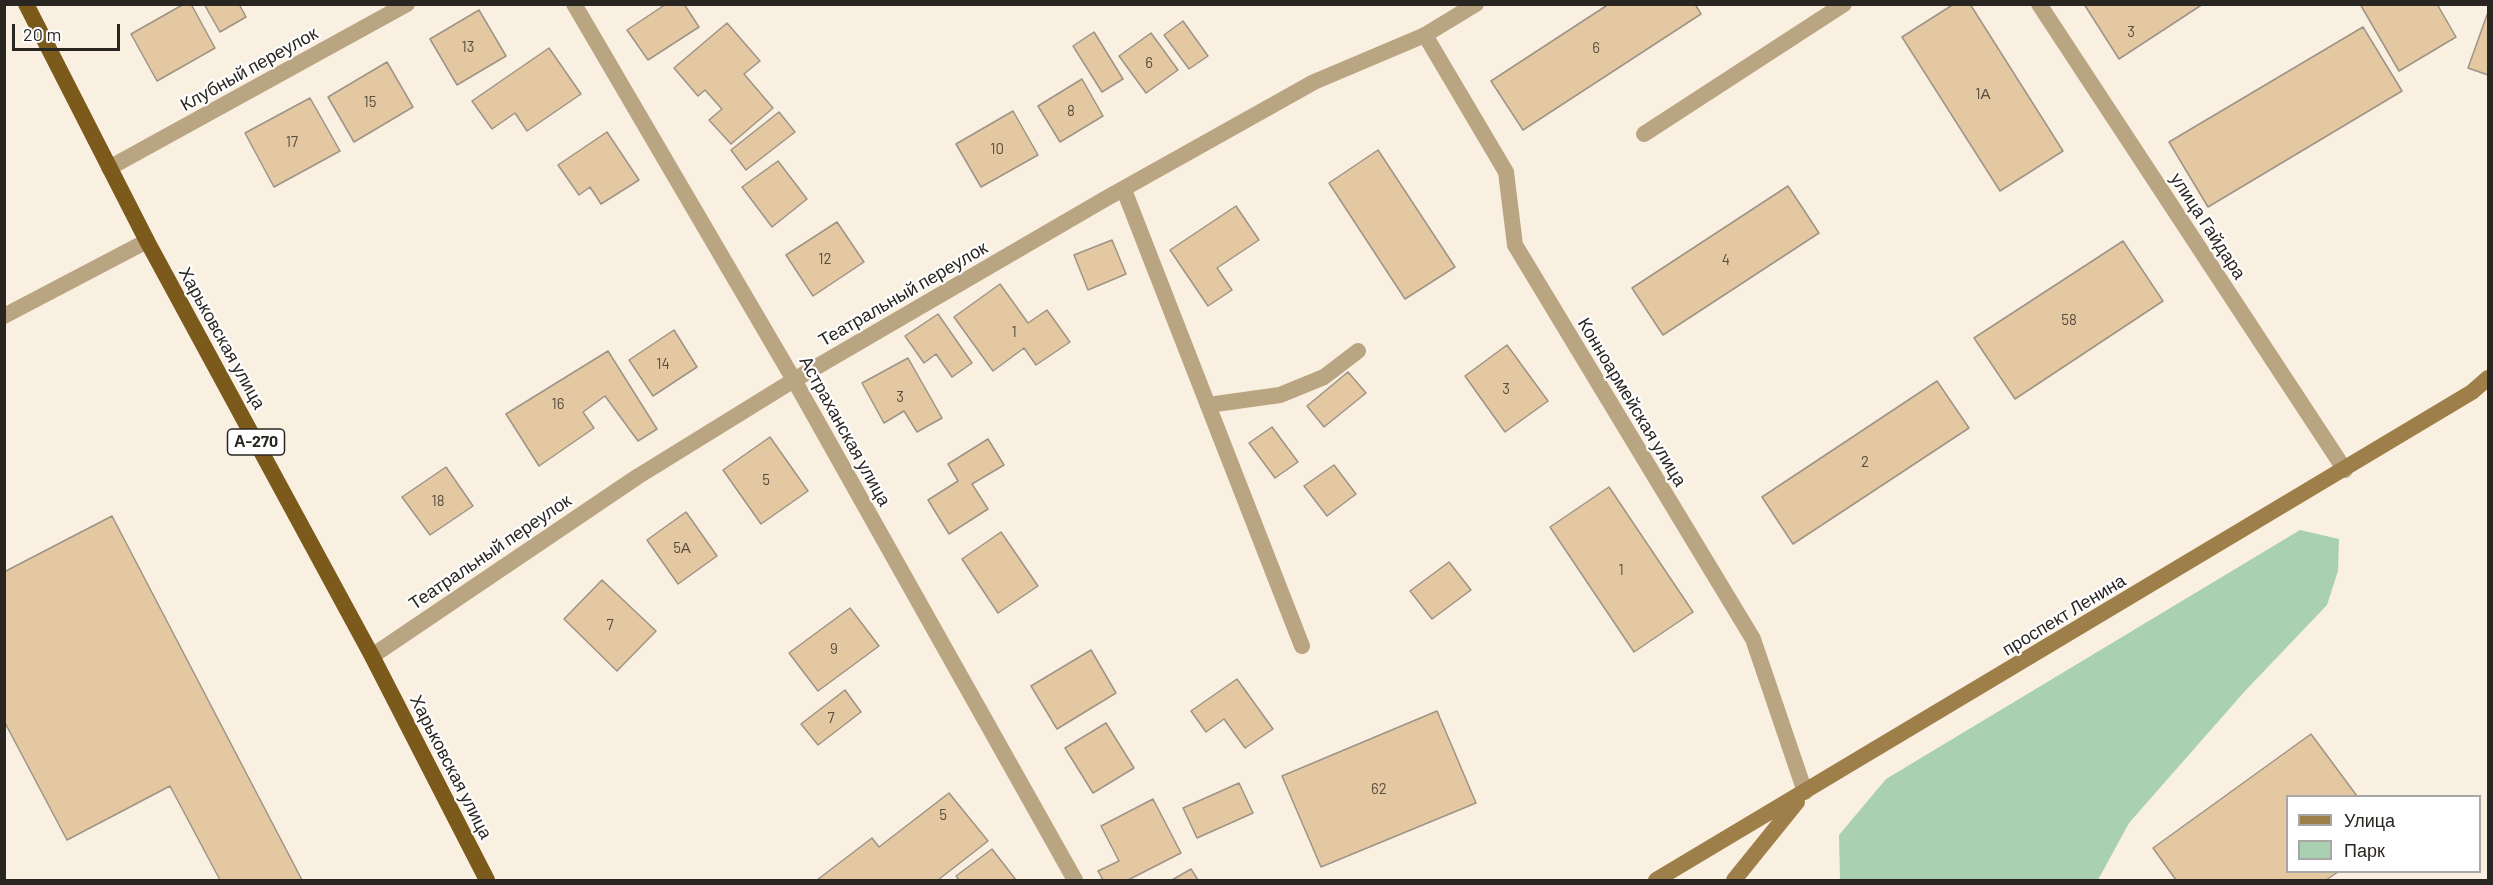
<!DOCTYPE html>
<html>
<head>
<meta charset="utf-8">
<style>
  body { margin:0 }
  #map { position:relative; width:2493px; height:885px; overflow:hidden; background:#faf0e2; font-family:Barlow,sans-serif }
  canvas { display:block }
  .frame { position:absolute; inset:0; border:6px solid #292520; pointer-events:none }
  .legend { position:absolute; left:2286px; top:795px; width:195px; height:78px; box-sizing:border-box; background:#fefefe; border:2px solid #a9a7a5; margin:0; padding:8px 10px; list-style:none; font-size:18px; color:#292520 }
  .legend li { display:flex; align-items:center; gap:12px; height:30px }
  .legend b { width:30px; border:2px solid #a9a7a5 }
  .scale { position:absolute; left:12px; top:24px; width:108px; height:27px; box-sizing:border-box; border:3px solid #292520; border-top:0; padding-left:8px; font-size:18px; line-height:21px; white-space:nowrap; color:#292520; -webkit-text-stroke:4px #fefefe; paint-order:stroke }
</style>
</head>
<body>
<div id="map">
<canvas width="2493" height="885"></canvas>
<div class="frame"></div>
<ul class="legend">
<li><b style="height:8px;background:#9f7f49"></b>Улица</li>
<li><b style="height:16px;background:#a9d0b1"></b>Парк</li>
</ul>
<div class="scale">20 m</div>
</div>
<script>
const c = document.querySelector('canvas').getContext('2d');
c.lineJoin = 'round';
function fillPath(path, color) { c.fillStyle = color; c.fill(path, 'evenodd'); }
function stroke(path, color, width, dash) { c.strokeStyle = color; c.lineWidth = width; c.lineCap = dash ? 'butt' : 'round'; c.setLineDash(dash || []); c.stroke(path); }
function label(font, color, halo, rows, align = 'center') {
  c.font = font + ' Barlow,sans-serif'; c.lineWidth = 4.5; c.setLineDash([]); c.textBaseline = 'middle'; c.strokeStyle = halo; c.fillStyle = color; for (const [text, x, y, turn = 0] of rows) {
    c.save(); c.translate(x, y); c.rotate((+turn || 0) * Math.PI / 180); c.textAlign = isNaN(turn) ? turn : align; if (halo) c.strokeText(text, 0, 0); c.fillText(text, 0, 0); c.restore();
  }
}
const green = new Path2D(`
  M2300,530l39,9 -1,32 -11,34 -82,86 -116,132 -31,57h-258l-1,-45 47,-56z`);
const building = new Path2D(`
  M184,4h7l24,44 -58,33 -26,-47z
  M204,4h35l7,13 -26,15z
  M666,4h18l15,23 -51,33 -21,-30z
  M1609,4h86l6,10 -178,116 -32,-49z
  M1954,4h16l93,147 -63,40 -98,-154z
  M2084,4h119l-84,55z
  M2360,4h77l19,33 -57,34z
  M479,10l27,46 -49,29 -27,-46z
  M2488,12v63l-20,-7z
  M1183,21l25,35 -19,13 -25,-34z
  M727,23l33,38 -16,13 29,34 -42,36 -22,-24 13,-11 -17,-19 -7,6 -24,-28z
  M2363,27l39,64 -194,116 -39,-65z
  M1094,32l29,47 -21,13 -29,-46z
  M1151,33l27,37 -32,23 -27,-37z
  M549,48l32,46 -54,37 -12,-18 -23,16 -20,-28z
  M387,62l26,45 -59,35 -26,-45z
  M1082,79l21,37 -43,26 -22,-36z
  M310,98l30,53 -66,36 -29,-54z
  M1013,111l25,44 -57,32 -25,-43z
  M779,112l16,20 -49,38 -15,-20z
  M607,132l32,48 -38,24 -11,-17 -11,8 -21,-30z
  M1378,150l77,117 -50,32 -76,-116z
  M778,161l29,38 -35,28 -30,-40z
  M1788,186l31,47 -156,102 -31,-47z
  M1236,206l23,34 -42,28 15,22 -24,16 -38,-56z
  M837,222l27,40 -51,34 -27,-41z
  M1112,240l14,34 -38,16 -14,-35z
  M2123,241l40,60 -148,98 -41,-61z
  M1000,284l28,39 19,-13 23,32 -34,23 -12,-17 -31,23 -39,-54z
  M938,314l34,49 -20,14 -16,-23 -12,9 -19,-27z
  M674,330l23,37 -44,29 -24,-36z
  M1507,345l41,56 -43,31 -40,-56z
  M608,351l49,78 -19,12 -33,-45 -22,16 11,16 -55,38 -33,-52z
  M908,358l34,60 -25,14 -13,-21 -20,12 -22,-40z
  M1348,372l18,21 -42,34 -17,-21z
  M1937,381l32,47 -176,116 -31,-47z
  M1272,427l26,35 -23,16 -26,-35z
  M770,437l38,54 -47,33 -38,-54z
  M988,439l16,26 -32,19 16,25 -39,25 -21,-34 30,-19 -10,-17z
  M1334,465l22,29 -29,22 -23,-30z
  M446,467l27,39 -43,29 -28,-38z
  M1609,487l84,125 -59,40 -84,-125z
  M686,512l31,44 -39,28 -31,-44z
  M112,516l190,364h-82l-50,-94 -103,54 -63,-119v-149z
  M1001,532l37,54 -40,27 -36,-54z
  M1449,562l22,28 -39,29 -22,-28z
  M602,580l54,51 -39,40 -53,-52z
  M850,608l29,38 -61,45 -29,-38z
  M1091,650l25,43 -59,36 -26,-43z
  M1237,679l36,50 -28,19 -21,-29 -18,13 -15,-21z
  M845,690l16,22 -43,33 -17,-21z
  M1437,711l39,92 -155,64 -39,-91z
  M1106,723l28,45 -41,25 -28,-45z
  M2311,734l46,62h-69v76h50l-12,8h-150l-23,-32z
  M1239,783l14,30 -56,25 -14,-30z
  M949,793l39,48 -50,39h-121l55,-42 7,9z
  M1153,799l28,54 -53,27h-25l-5,-9 21,-10 -18,-35z
  M992,849l24,31h-57l-3,-4z
  M1191,869l7,11h-26z`);
const service = new Path2D(`
  M1425,35l81,137 9,73 238,394 52,153
  M1644,134l200,-130
  M1124,190l178,456
  M1208,405l72,-10 44,-18 34,-26`);
const minor = new Path2D(`
  M574,4l220,376 281,500
  M2039,4l306,466
  M109,168l298,-164
  M4,316l143,-75
  M372,656l265,-179 157,-97 311,-181 209,-117 111,-47 51,-31`);
const secondary = new Path2D(`
  M1656,880l816,-488 16,-14
  M1734,880l63,-78`);
const trunk = new Path2D(`
  M26,4l121,237 225,415 115,224`);
const numberNames = [
  ["3",2131,32],
  ["13",468,47],
  ["6",1596,48],
  ["6",1149,63],
  ["1А",1983,94],
  ["15",370,102],
  ["8",1071,111],
  ["17",292,142],
  ["10",997,149],
  ["12",825,259],
  ["4",1726,260],
  ["58",2069,320],
  ["1",1014,332],
  ["14",663,364],
  ["3",1506,389],
  ["3",900,397],
  ["16",558,404],
  ["2",1865,462],
  ["5",766,480],
  ["18",438,501],
  ["5А",682,548],
  ["1",1621,570],
  ["7",610,625],
  ["9",834,649],
  ["7",831,718],
  ["62",1379,789],
  ["5",943,815]
];
const shields = [
  [256,442,57]
];
const shieldNames = [
  ["А-270",256,442]
];
const streetNames = [
  ["Клубный переулок",249,69,-29],
  ["улица Гайдара",2208,226,57],
  ["Театральный переулок",903,294,-30],
  ["Харьковская улица",222,338,61],
  ["Конноармейская улица",1632,402,59],
  ["Астраханская улица",845,431,61],
  ["Театральный переулок",490,552,-34],
  ["проспект Ленина",2064,615,-31],
  ["Харьковская улица",451,767,63]
];
fillPath(green, '#a9d0b1');
fillPath(building, '#e4c8a1');
stroke(building, '#9d9386', 1.5);
stroke(service, '#baa582', 16);
stroke(minor, '#baa582', 16);
stroke(secondary, '#9f7f49', 16);
stroke(trunk, '#7c5a1c', 16);
label('15px', '#584e40', null, numberNames);
for (const [x, y, w] of shields) { const box = new Path2D(); box.roundRect(x - w / 2, y - 13, w, 26, 4.5); c.fillStyle = '#fefefe'; c.fill(box); stroke(box, '#292520', 1.5); }
label('bold 16px', '#292520', null, shieldNames);
label('18px', '#292520', '#fefefe', streetNames);
</script>
</body>
</html>
